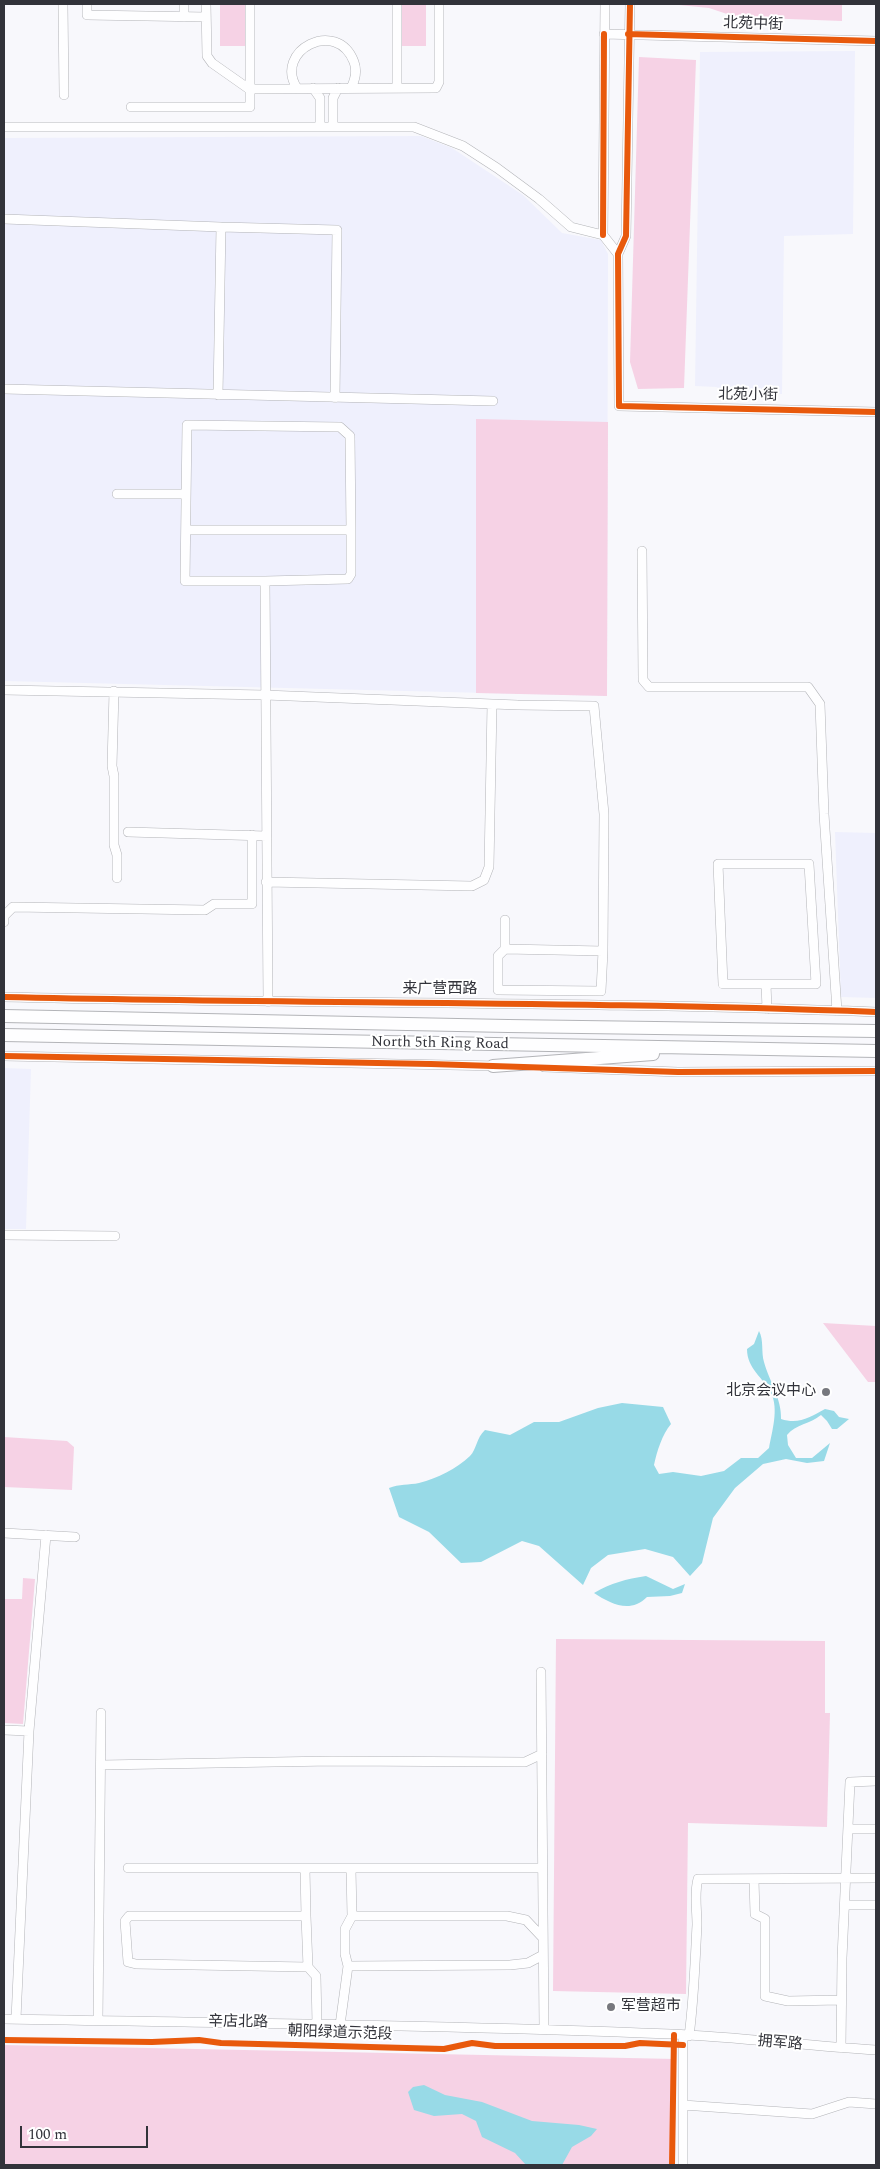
<!DOCTYPE html>
<html>
<head>
<meta charset="utf-8">
<style>
  body { margin:0 }
  #map { position:relative; width:880px; height:2169px; overflow:hidden; background:#f8f8fc; font-family:Spectral,serif }
  canvas { display:block }
  .frame { position:absolute; inset:0; border:5px solid #32333a; pointer-events:none }
  .scale { position:absolute; left:20px; top:2126px; width:128px; height:22px; box-sizing:border-box; border:2px solid #32333a; border-top:0; padding-left:6px; font-size:15px; line-height:18px; white-space:nowrap; color:#32333a; -webkit-text-stroke:4px #fff; paint-order:stroke }
</style>
</head>
<body>
<div id="map">
<canvas width="880" height="2169"></canvas>
<div class="frame"></div>
<div class="scale">100 m</div>
</div>
<script>
const c = document.querySelector('canvas').getContext('2d');
c.lineJoin = 'round';
function fillPath(path, color) { c.fillStyle = color; c.fill(path, 'evenodd'); }
function stroke(path, color, width, dash) { c.strokeStyle = color; c.lineWidth = width; c.lineCap = dash ? 'butt' : 'round'; c.setLineDash(dash || []); c.stroke(path); }
function label(font, color, halo, rows, align = 'center') {
  c.font = font + ' Spectral,"Noto Sans SC",serif'; c.lineWidth = 4; c.setLineDash([]); c.textBaseline = 'middle'; c.strokeStyle = halo; c.fillStyle = color; for (const [text, x, y, turn = 0] of rows) {
    c.save(); c.translate(x, y); c.rotate((+turn || 0) * Math.PI / 180); c.textAlign = isNaN(turn) ? turn : align; if (halo) c.strokeText(text, 0, 0); c.fillText(text, 0, 0); c.restore();
  }
}
const built = new Path2D(`
  M855,51l-2,183 -69,2 -2,158 -47,-1 -19,-6 -21,-1 5,-334z
  M421,136l31,12 71,47 39,38 39,7 7,14 -1,442 -603,-15v-543z
  M835,832l41,1v165l-35,-1z
  M4,1068l27,1 -5,160h-22z`);
const green = new Path2D(`
  M220,4h27v42h-27z
  M399,4h27v42h-27z
  M669,4h173v17l-106,-4 -27,-9z
  M639,57l57,3 -12,328 -46,1 -8,-27z
  M476,419l132,3 -1,274 -131,-3z
  M823,1323l53,3v56h-8z
  M4,1437l63,4 7,6 -2,43 -68,-3z
  M23,1578l12,1 -12,145 -19,-1v-124h18z
  M556,1639l269,2v72h5l-3,114 -139,-4 -2,171 -133,-3z
  M4,2045l672,14 -2,106h-670z`);
const water = new Path2D(`
  M759,1331c5,9 2,21 5,31 5,19 18,37 17,57 18,6 29,-2 44,-10l9,2 5,6 10,2 -12,10h-5l-5,-8 -6,-6c-11,9 -25,9 -34,20l1,10 8,13h16l18,-15 -6,18 -17,2 -21,-4 -23,5 -28,24 -22,30 -11,45 -12,13 -17,-19 -28,-8 -37,6 -17,13 -8,17 -44,-39 -17,-5 -41,21 -20,1 -32,-31 -30,-15 -10,-29c10,-4 20,-3 30,-5 19,-5 37,-14 51,-27 7,-7 6,-18 15,-26l25,5 24,-13h25l39,-14 24,-5 41,4 8,17c-9,11 -14,27 -17,41l5,9 14,-2 28,4 23,-5 17,-13h17l11,-10c3,-17 10,-39 2,-55 -8,-16 -24,-24 -24,-44l7,-5z
  M646,1576l27,13 12,-5 -3,9 -12,3 -23,1c-17,17 -36,7 -53,-4 17,-10 32,-14 52,-17z
  M424,2085l21,10 37,7 50,19 47,4 18,4 -6,7 -19,11 -10,18h-36l-11,-12 -33,-16 -6,-16 -14,-7 -28,2 -20,-6 -6,-18 5,-5z`);
const minor = new Path2D(`
  M63,4l1,91
  M87,4v11l119,2
  M206,4l1,52 5,7 37,26 187,-1 3,-6v-78
  M397,4v84
  M605,4l-2,231 15,19
  M630,4l-4,232 -8,18 1,152 257,6
  M184,17v-13
  M604,34l272,7
  M297,88c-24,-37 40,-71 57,-26 3,8 1,18 -3,26
  M313,88l7,10v27
  M131,107h119v-103
  M333,125v-27l5,-10
  M4,127h410l49,19 34,22 42,31 32,28 32,8
  M4,219l217,8
  M4,389l489,12
  M218,395l3,-168 116,3 -2,168
  M117,494h69
  M186,530h165v44l-3,5 -83,2
  M642,551l1,129 6,7h159l12,17 4,110 13,197
  M4,690l261,5 253,10 76,1 10,108 -1,137 -98,-2v-29
  M114,691l-2,75 2,10v69l3,10v23
  M128,832l138,4
  M718,864h91l7,120h-93z
  M266,882l206,4 12,-6 5,-13 3,-163
  M4,922v-6l9,-9 192,3 9,-6h38v-69
  M505,949l-7,7v34l103,1 2,-40
  M766,984l1,25
  M4,997c291,7 581,4 872,15
  M268,1002l-3,-421h-80l2,-156 153,2 10,9 1,94
  M4,1056l495,10
  M544,1067l134,5 198,-1
  M4,1235l111,1
  M4,1533l71,4
  M541,1672l3,357
  M4,1730l25,1
  M101,1765l231,-4 193,1 17,-8
  M849,1829h27
  M128,1868h414
  M305,1868l1,48
  M754,1880l1,34 10,5v77l23,5 53,-1
  M845,1905h31
  M352,1916h155l19,4 17,18
  M348,1966l162,-1 18,-2 15,-8
  M308,1967l-2,-51h-177l-4,5 3,41 8,2 172,3 8,9 1,49
  M4,2019c222,4 445,6 667,15 68,3 137,12 205,16
  M16,2019l13,-288 17,-196
  M98,2020l3,-307
  M340,2025l8,-59 -3,-12v-25l7,-13 -1,-47
  M689,2036c5,-37 6,-74 8,-111 0,-16 -3,-32 1,-46l178,-1
  M841,2048l1,-90 8,-176 26,-1
  M683,2105l129,9 37,-12 27,2
  M683,2165v-130`);
const highway = new Path2D(`
  M4,1016l504,10 368,5
  M4,1035l872,16
  M493,1066l160,-12`);
const cycleway = new Path2D(`
  M630,4l-4,232 -8,18 1,152 257,6
  M628,34l248,7
  M603,235l1,-201
  M4,997c291,7 581,4 872,15
  M4,1056l427,8 247,8 198,-1
  M4,2040l148,2 47,-2 22,3 223,6 28,-6 23,3h130l15,-3 43,2
  M672,2165l2,-130`);
const markers = [
  [826,1392,5,"#77787e"],
  [611,2007,5,"#77787e"]
];
const streetNames = [
  ["北苑中街",753,25,2],
  ["北苑小街",748,396,1],
  ["来广营西路",440,990],
  ["North 5th Ring Road",440,1044,1],
  ["辛店北路",238,2023,1],
  ["朝阳绿道示范段",340,2034,2],
  ["拥军路",780,2044,5]
];
const poiNames = [
  ["北京会议中心",816,1392],
  ["军营超市",621,2007,"left"]
];
fillPath(built, '#eff0fd');
fillPath(green, '#f6d2e5');
fillPath(water, '#98dae7');
stroke(minor, '#b3b4b8', 10);
stroke(highway, '#b3b4b8', 14);
stroke(minor, '#fefeff', 9);
stroke(highway, '#fefeff', 12);
stroke(cycleway, '#e8590c', 6);
for (const [x, y, r, color] of markers) { const dot = new Path2D(); dot.arc(x, y, r, 0, 2 * Math.PI); c.fillStyle = color; c.fill(dot); stroke(dot, '#fff', 2); }
label('15px', '#32333a', '#fff', streetNames);
label('15px', '#32333a', '#fff', poiNames, 'right');
</script>
</body>
</html>
